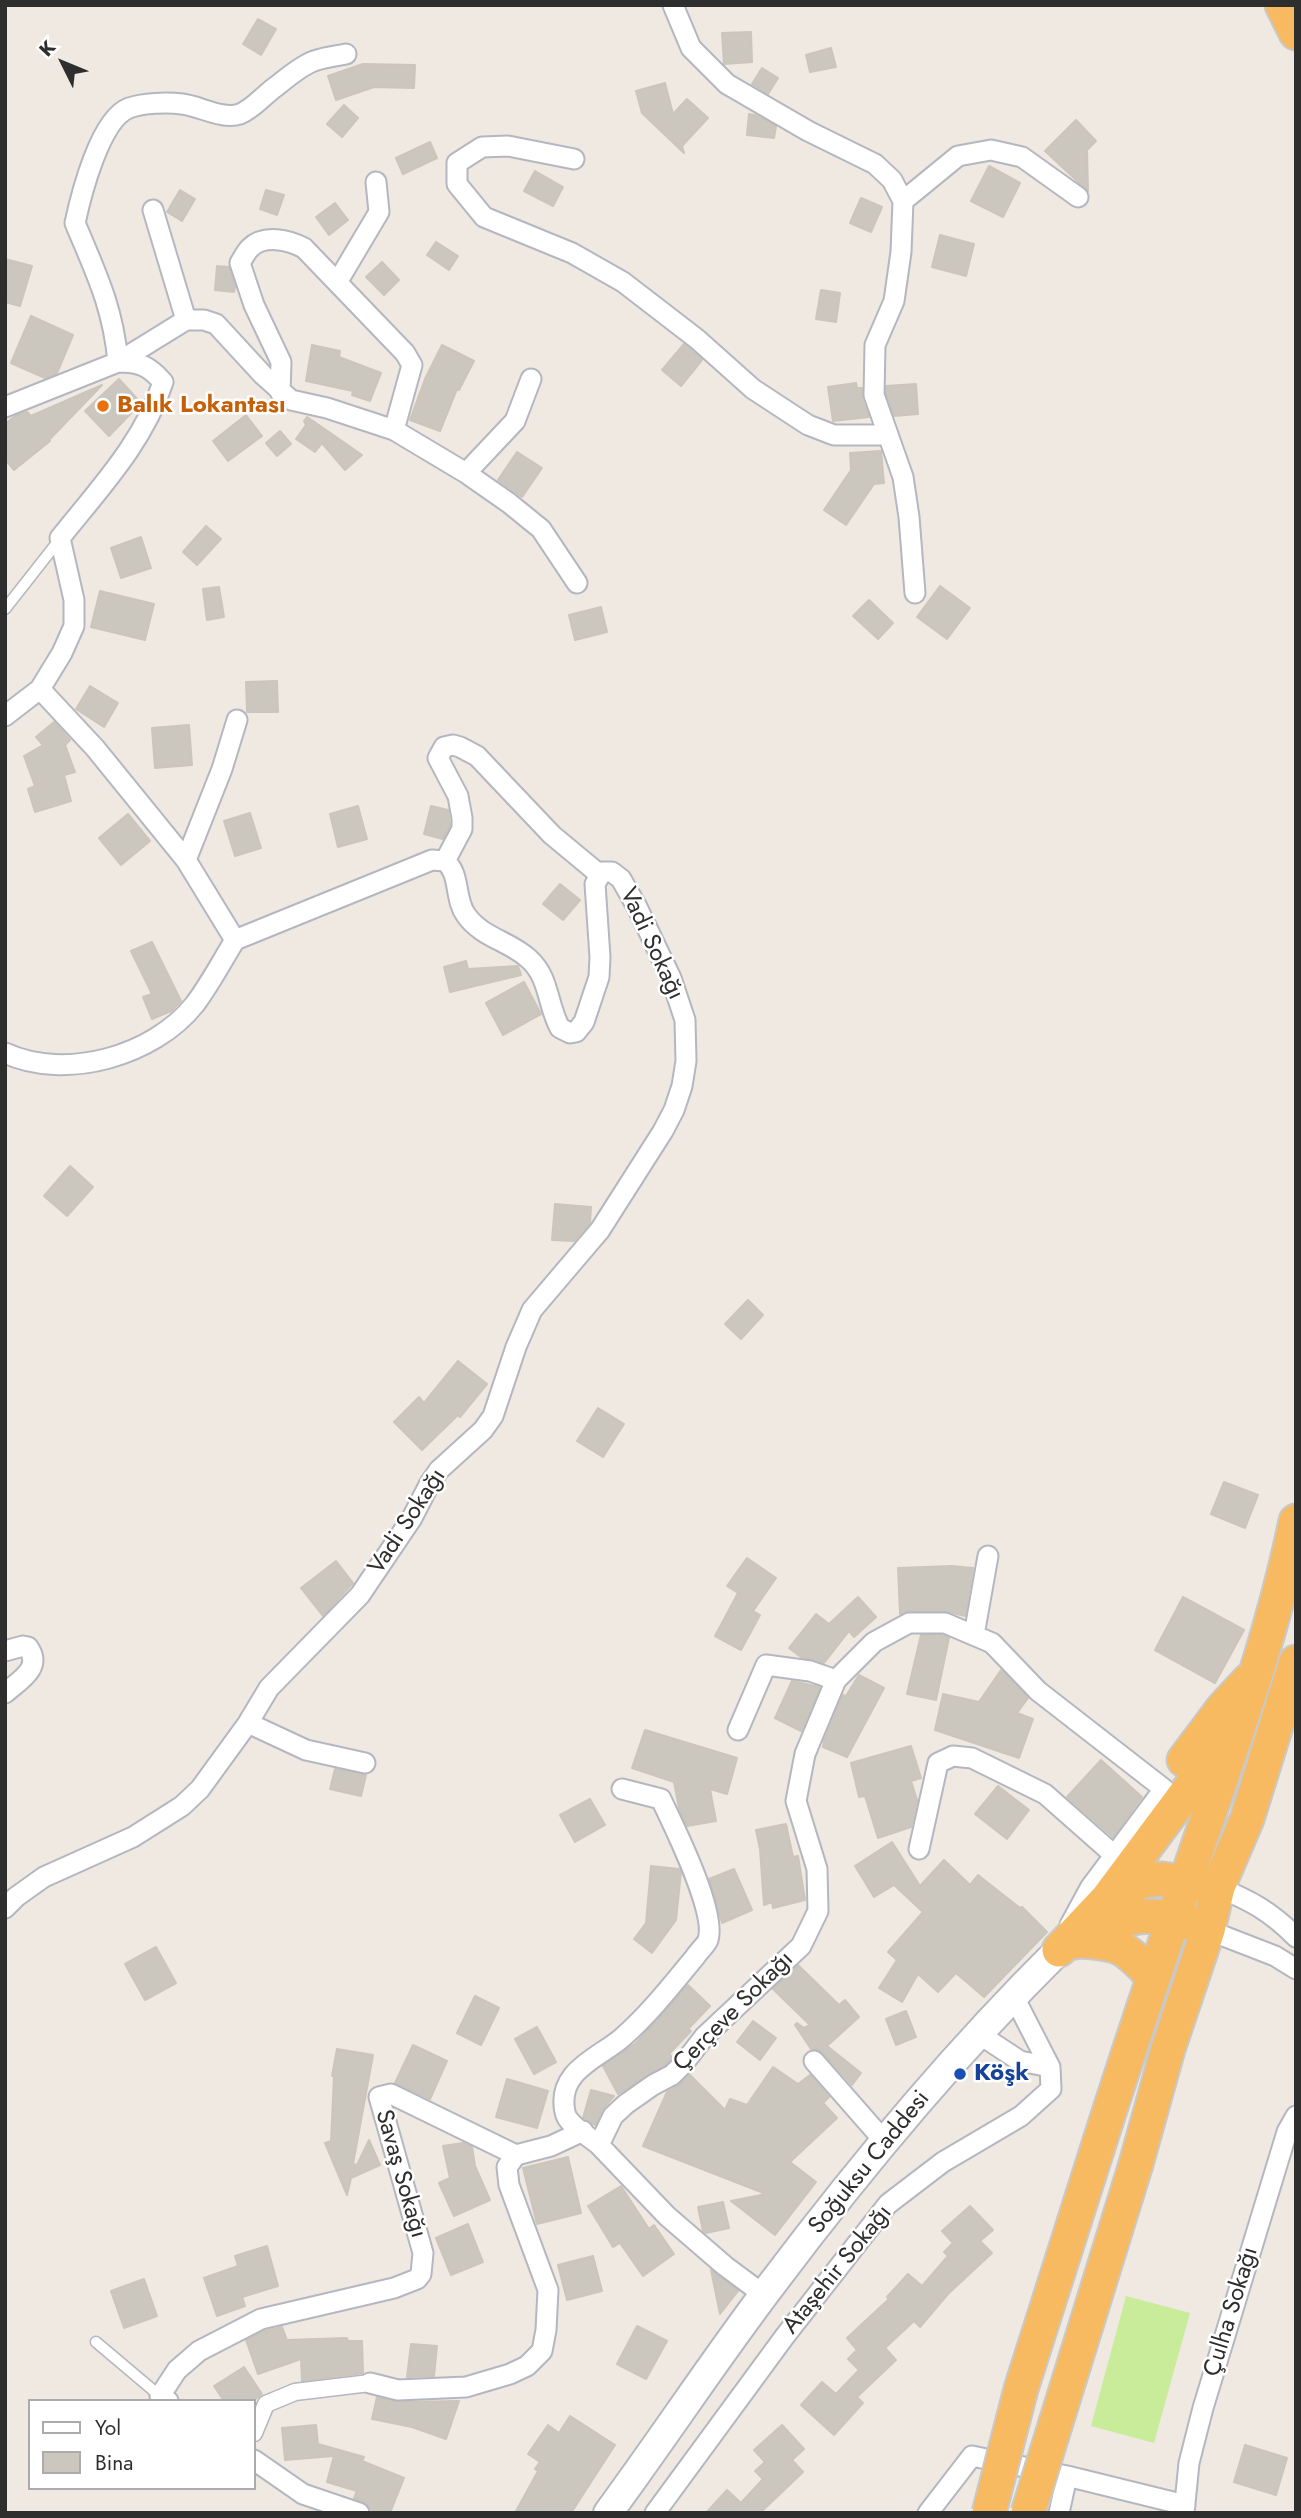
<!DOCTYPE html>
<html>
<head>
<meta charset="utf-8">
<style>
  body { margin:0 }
  #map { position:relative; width:1301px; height:2518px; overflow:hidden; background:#efe9e1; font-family:Jost,sans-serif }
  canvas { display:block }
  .frame { position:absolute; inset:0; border:7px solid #2e2e2e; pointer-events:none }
  .legend { position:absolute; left:28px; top:2399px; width:228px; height:91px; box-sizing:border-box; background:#fff; border:2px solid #ababab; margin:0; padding:9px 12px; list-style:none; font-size:21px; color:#2e2e2e }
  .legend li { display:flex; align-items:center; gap:14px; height:35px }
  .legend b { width:35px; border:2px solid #ababab }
  .north { position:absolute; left:28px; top:28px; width:70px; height:70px; -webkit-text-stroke:5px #fff; paint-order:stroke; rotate:313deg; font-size:19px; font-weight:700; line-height:28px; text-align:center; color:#2e2e2e }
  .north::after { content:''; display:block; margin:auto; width:24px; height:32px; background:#2e2e2e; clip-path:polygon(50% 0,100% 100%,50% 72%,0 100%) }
</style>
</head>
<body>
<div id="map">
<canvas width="1301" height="2518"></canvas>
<div class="frame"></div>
<ul class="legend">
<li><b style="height:9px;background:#fff"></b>Yol</li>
<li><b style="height:19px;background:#cbc7bf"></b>Bina</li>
</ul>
<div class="north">K</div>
</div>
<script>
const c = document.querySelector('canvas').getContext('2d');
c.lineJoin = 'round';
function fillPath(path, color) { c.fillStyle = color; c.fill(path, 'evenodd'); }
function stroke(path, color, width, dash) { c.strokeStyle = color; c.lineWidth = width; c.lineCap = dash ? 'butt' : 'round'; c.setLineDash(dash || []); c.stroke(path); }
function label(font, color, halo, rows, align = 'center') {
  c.font = font + ' Jost,sans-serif'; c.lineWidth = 5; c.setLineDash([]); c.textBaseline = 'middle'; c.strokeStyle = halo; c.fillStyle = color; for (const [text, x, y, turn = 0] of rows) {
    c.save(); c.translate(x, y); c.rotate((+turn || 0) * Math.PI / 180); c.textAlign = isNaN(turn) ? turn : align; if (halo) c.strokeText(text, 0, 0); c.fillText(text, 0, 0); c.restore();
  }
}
const pitch = new Path2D(`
  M1126,2296l64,17 -36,130 -63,-17z`);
const building = new Path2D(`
  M258,19l18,10 -15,26 -18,-11z
  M751,32l1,30 -28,2 -2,-31z
  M831,48l5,19 -26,5 -4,-17z
  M363,64l52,1 -1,23 -40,-1 -38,13 -8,-24z
  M762,68l16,10 -10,16 -16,-10z
  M665,83l8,31 14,-15 21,19 -26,28 2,7 -42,-40 -6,-22z
  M344,105l14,13 -16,19 -15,-13z
  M749,114l6,1 21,11 -2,12 -27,-3z
  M1076,120l20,21 -9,9 1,41 -43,-40z
  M430,142l7,16 -34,16 -7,-16z
  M989,166l31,17 -17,34 -32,-16z
  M535,171l28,16 -10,19 -29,-15z
  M180,190l15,9 -13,22 -15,-9z
  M266,190l18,5 -7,20 -17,-6z
  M861,198l21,9 -11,25 -21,-9z
  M335,203l13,17 -19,15 -13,-18z
  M940,235l34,9 -8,32 -34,-9z
  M436,242l22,14 -9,14 -22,-15z
  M5,259l27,7 -12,40 -15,-4z
  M382,262l17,18 -15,15 -18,-18z
  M217,266l12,1 6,20 -1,5 -19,-2z
  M821,290l19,3 -4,29 -20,-3z
  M31,316l42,19 -16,38 -12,5 -34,-15z
  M684,344l18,16 -21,26 -19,-16z
  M312,345l28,6 -1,6 42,16 -11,28 -18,-6 1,-4 -47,-10z
  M442,345l32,16 -15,29 -2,-1 -17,42 -30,-11 15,-41z
  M119,379l22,24 -32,33 -24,-25z
  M856,383l1,5h5v11l7,18 -36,4 -5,-34z
  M916,384l2,30 -24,2 -8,-23v-7z
  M102,385l-53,55 1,1 -36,29 -9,-11v-35l10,-8 12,-4 4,4z
  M246,415l16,21 -34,25 -15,-20z
  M307,417l22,15 33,23 -17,15 -23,-27 -7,9 -19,-13 10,-14 -2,-4z
  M280,431l11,13 -14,12 -11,-13z
  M881,451l3,32 -10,1 -28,41 -22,-15 27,-40 -1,-17z
  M517,452l25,16 -20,29 -24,-17z
  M206,526l15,13 -24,26 -14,-13z
  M141,537l10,31 -30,10 -10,-30z
  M940,586l30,22 -23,31 -30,-22z
  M219,587l5,30 -17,3 -4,-31z
  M100,591l54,13 -9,36 -54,-13z
  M869,600l24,23 -15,16 -25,-23z
  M601,607l6,25 -32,8 -6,-25z
  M277,681l1,31h-31l-1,-30z
  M90,686l28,17 -14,24 -28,-18z
  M54,722l16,18 -5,5 10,27 -11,3 7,26 -36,11 -7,-23 7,-3 -11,-30 19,-11 -7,-8z
  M189,725l3,40 -37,3 -3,-40z
  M358,806l9,33 -29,8 -8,-33z
  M431,806l17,4 2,16 -7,13 -19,-5z
  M250,813l11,35 -26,8 -11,-35z
  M128,814l22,27 -29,24 -22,-27z
  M560,884l20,16 -17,20 -20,-16z
  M152,942l29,59 -10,10 -19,8 -9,-22 9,-3 -21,-43z
  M466,961l2,8 50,-3 3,9 -71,17 -6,-25z
  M524,982l17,32 -38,21 -17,-32z
  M70,1166l23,21 -26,29 -23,-20z
  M555,1204l36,3 -1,16 -16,18 -22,-1z
  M748,1300l15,15 -22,24 -16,-15z
  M458,1361l29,23 -27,33 -2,-2 -36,35 -28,-28 25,-25 5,6z
  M598,1408l26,16 -21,33 -26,-16z
  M1224,1482l34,13 -13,33 -34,-14z
  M747,1558l29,20 -23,33 7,4 -19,35 -26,-14 23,-43 -11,-7z
  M336,1561l17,22 -30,33 -22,-28z
  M952,1566l21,2 -8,48 -20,-5h-36l-9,3 -2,-46z
  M858,1597l18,20 -22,20 -5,-6 -25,32 -22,-5 -13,-10 27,-34 13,10z
  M1183,1597l61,33 -29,53 -60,-33z
  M921,1635h21l7,3 -13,62 -29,-6z
  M1001,1670l27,28 -11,15 16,6 -14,39 -84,-28 8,-36 36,8z
  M859,1675l25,13 -37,69 -24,-10 1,-6 19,-46 3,1z
  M792,1681l28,6 -19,44 -26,-13z
  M645,1730l92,28 -10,36 -17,-5 6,32 -29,5 -8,-18 -5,-26 -42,-14z
  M911,1746l10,32 -10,3 6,19 -6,27 -33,11 -13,-42 -6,1 -8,-34z
  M1101,1760l41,37 -29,40 -46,-40z
  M335,1769l31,6 -5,21 -31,-7z
  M998,1786l31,24 -22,29 -32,-25z
  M590,1799l15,26 -30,17 -15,-27z
  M786,1824l7,33 5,-1 7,44 -32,8 -1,-6 -8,3 -4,-56 -4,-19z
  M892,1842l28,44 24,-26 26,25 8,-10 42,33 2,-1 25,25 -63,65 -28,-24 -18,19 -20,-18 -16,28 -23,-14 18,-28 -9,-8 35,-40 -29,-27 -20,12 -19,-31z
  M651,1866l28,3 2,3 -5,48 -24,33 -18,-14 12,-16z
  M734,1869l18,41 -30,13 -13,-44z
  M156,1947l20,36 -31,17 -20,-36z
  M798,1965l41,40 6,-5 14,17 -32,29 34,27 -9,12 -29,-32 -6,-4h-6l-16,-24 2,-2 7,5 6,-3 -37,-36z
  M688,1985l22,21 -22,23 3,2 -22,23 3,3 -7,8 -47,29 -15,-28 33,-23z
  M475,1996l24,12 -18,37 -24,-12z
  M906,2011l10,26 -20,8 -10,-26z
  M753,2021l23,17 -16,22 -23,-18z
  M537,2027l19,35 -22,12 -19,-35z
  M413,2045l34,16 -17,38 -35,-16z
  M337,2049l36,6 -20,109 4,1 12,-25 11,25 -29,13 -4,17 -22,-52 6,-2 3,-65h-2z
  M773,2067l25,17 12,-9 19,22 -6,6 14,15 -47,44 26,20 -41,53 -44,-34 35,-7 -123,-48 24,-54 13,-8 10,-9 35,35 5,-11 17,6z
  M507,2079l41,12 -11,37 -41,-11z
  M591,2090l23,6 -12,14 -7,15 -12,-7z
  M463,2143l9,4 3,19 15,34 -36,16 -15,-33 11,-5 -7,-32z
  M568,2157l13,56 -44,11 -14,-56z
  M621,2186l28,43 5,-4 20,29 -31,22 -23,-33 -7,4 -25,-41z
  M723,2202l6,26 -23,5 -3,-2 -5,-24z
  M970,2206l23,24 -13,11 12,12 -44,41 -28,33 -6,-6 -29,27 11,12 -39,37 6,6 -29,32 -33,-30 21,-23 14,12 23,-24 -11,-11 9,-9 -10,-12 42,-39 -2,-2 21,-23 14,12 26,-30 -4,-4 9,-9 -11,-12z
  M468,2224l15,38 -32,13 -15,-37z
  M267,2246l11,40 -36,11 3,9 -28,10 -13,-38 34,-12 -3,-10z
  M593,2256l9,35 -35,9 -9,-35z
  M711,2270l27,21 -18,23z
  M144,2279l13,37 -33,12 -13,-37z
  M637,2326l30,15 -21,38 -29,-15z
  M282,2327l5,13 60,-2 1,3h14l1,32 -61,8 -1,-22 -43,15 -12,-34 19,-9z
  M411,2344l26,2 -3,30 -27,1z
  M244,2367l18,27 -9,7h-29l-10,-15z
  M377,2397l22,5 60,-1 -13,38 -34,-12 -40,-8z
  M570,2416l45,29 -44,68h-56l23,-42 -3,-2 5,-7 -12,-8 20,-29 11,8z
  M316,2425l2,19 46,13 -2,4 42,17 -14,35h-11l-9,-4 -6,-7 -10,-4 3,-7 -30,-9 7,-26 -49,4 -3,-32z
  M782,2425l22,24 -12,11 11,12 -43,41h-54l21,-23 14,13 22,-24 -8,-8 10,-9 -11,-12z
  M1245,2445l42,13 -11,37 -42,-13z`);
const service = new Path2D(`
  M5,609l55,-70
  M96,2342l64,54`);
const pedestrian = new Path2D(`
  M254,2433l12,-29 29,-12 75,-9`);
const minor = new Path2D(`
  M673,5l18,43 36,36 81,47 67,33 17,16 11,21 -2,51 -7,49 -19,44 -1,50 29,82 6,40 6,76
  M574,159l-66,-13 -26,1 -25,16v21l27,33 88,36 51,29 74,57 56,50 55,36 26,10h53
  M903,201l55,-45 33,-6 31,7 56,40
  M153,210l33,110
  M338,281l41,-69 -3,-30
  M280,392l1,-30 -27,-57 -14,-42c3,-5 6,-11 10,-15 14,-14 39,-8 54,0l101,105 7,12 -18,65
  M5,407l113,-45 68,-42h18l12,4 47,51 28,25 36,8 67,22 72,43 43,30 32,26 36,54
  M466,473l49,-52 16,-42
  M40,689l55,59 91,112 49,80
  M5,716l35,-27 22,-36 12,-27v-26l-14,-62c38,-48 84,-96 103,-156 -14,-16 -23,-20 -45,-20 -5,-55 -22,-89 -43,-139 6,-28 25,-104 54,-115 14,-5 38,-6 53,-4 18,2 40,16 58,10 13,-5 23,-18 34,-26 12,-9 26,-22 40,-27 10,-4 22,-5 32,-7
  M186,860l36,-91 15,-49
  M445,861l17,-32v-11l-4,-22 -20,-38 6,-11 9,-2 7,2 17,9 75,79 47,39
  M5,1053c61,28 149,3 190,-49 15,-20 27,-43 40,-64
  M974,1635l14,-79
  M5,1651l18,-5 5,1c15,21 -8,33 -23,46
  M248,1723l58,27 59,13
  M738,1730l28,-65 44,6 26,9
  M919,1849l19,-86 15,-7 19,2 73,36 68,60
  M1218,1887c33,14 52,24 78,50
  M5,1908l11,-11 28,-20 89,-40 49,-31 18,-17 48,-66 21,-35 91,-93 52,-77 18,-35 9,-13 44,-40 10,-14 23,-69 16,-37 68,-80 63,-99 11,-21 8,-24 4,-25 -1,-41 -14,-42 -34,-71 -16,-28 -9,-7h-10l-7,12 5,73 -1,20 -15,45 -8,10 -6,1 -10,-5c-13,-23 -10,-50 -31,-69 -19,-18 -47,-21 -63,-44 -12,-16 -5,-41 -21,-54l-13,-1 -197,80
  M1208,1930l67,26 21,13
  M979,2034l41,27 30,6
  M814,2061l71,81
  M599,2145c-10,-9 -32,-20 -34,-33 -9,-42 36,-55 58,-75 27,-24 49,-52 72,-80 3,-5 11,-12 13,-17 9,-28 -34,-113 -47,-141l-39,-10
  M764,2295l-39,-29 -58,-50 -68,-71 14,-29 13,-12 27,-19 19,-10 12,-12 20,-26 97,-91 17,-35 -1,-42 -21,-68 9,-47 31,-74 38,-38 35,-19h36l47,20 46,48 126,98 -74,99 -20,37
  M370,2383l28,7 68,-3 44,-13 17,-8 15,-15 4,-21 2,-40 -39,-105 -2,-18 9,-12 35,-9 32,-15
  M168,2401l-8,-5 17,-26 22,-19 62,-32 133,-31 23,-9 4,-5 2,-21 -44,-156 12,-3 125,61
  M254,2460l49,34 56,19
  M655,2513l130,-177 103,-132 55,-42 78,-46 30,-27 -1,-22 -37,-72
  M928,2513l44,-57 95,20 118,29
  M1059,2513l8,-37
  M1184,2513l5,-50 14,-55 84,-276 9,-16`);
const secondary = new Path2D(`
  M608,2513c56,-76 107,-154 164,-229 88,-117 183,-231 287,-334`);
const trunk = new Path2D(`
  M1282,5l14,28
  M1184,1760l39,-52 26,-28
  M1110,1898l33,-17 19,-2 43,6
  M1078,1941c42,2 46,5 75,36
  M1074,1942c49,-22 67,-36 121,-17
  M1059,1950l48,-51 117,-157
  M1098,2147c32,-101 66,-201 100,-301 37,-107 75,-214 98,-325
  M1136,2164l32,-115 40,-119 10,-43 29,-68 49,-157`);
const trunkBridge = new Path2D(`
  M989,2513l32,-124 77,-242
  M1028,2513l108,-349`);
const markers = [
  [103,406,7,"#e8710a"],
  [960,2074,7,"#1a4fb4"]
];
const foodNames = [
  ["Balık Lokantası",117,406]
];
const streetNames = [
  ["Vadi Sokağı",651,944,65],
  ["Vadi Sokağı",408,1522,-57],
  ["Çerçeve Sokağı",734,2012,-45],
  ["Soğuksu Caddesi",870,2163,-51],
  ["Savaş Sokağı",400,2174,74],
  ["Ataşehir Sokağı",838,2270,-51],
  ["Çulha Sokağı",1232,2312,-73]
];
const transitNames = [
  ["Köşk",974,2074]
];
fillPath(pitch, '#c9ec9a');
fillPath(building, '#cbc7bf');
stroke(building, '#cbc5ba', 2);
stroke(service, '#b4b7c1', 13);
stroke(pedestrian, '#b4b7c1', 19);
stroke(minor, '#b4b7c1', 23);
stroke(secondary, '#b4b7c1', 32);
stroke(trunk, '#c9c9c9', 37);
stroke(service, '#fff', 10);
stroke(pedestrian, '#fff', 16);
stroke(minor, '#fff', 19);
stroke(secondary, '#fff', 28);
stroke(trunk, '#f8ba60', 33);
stroke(trunkBridge, '#c9c9c9', 37, []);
stroke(trunkBridge, '#f8ba60', 33);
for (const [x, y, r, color] of markers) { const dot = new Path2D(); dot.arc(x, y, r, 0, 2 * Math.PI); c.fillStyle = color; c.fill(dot); stroke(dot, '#fff', 2.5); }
label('bold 24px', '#c56008', '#fff', foodNames, 'left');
label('24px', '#2e2e2e', '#fff', streetNames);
label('bold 24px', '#164399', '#fff', transitNames, 'left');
</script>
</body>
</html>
